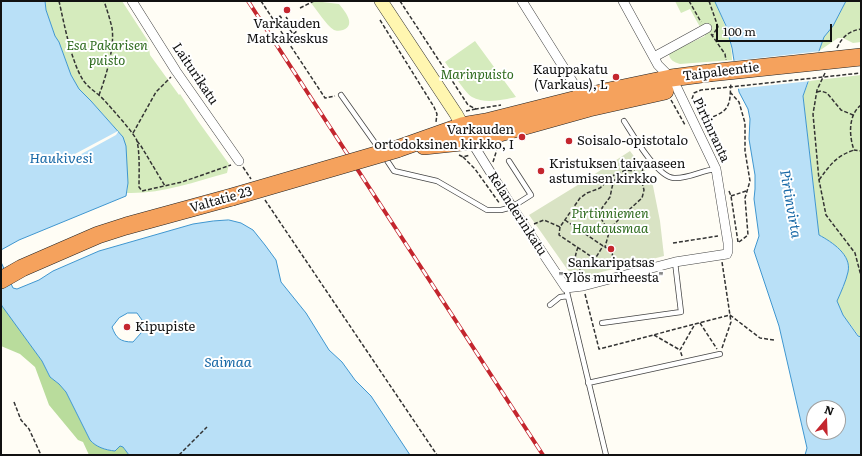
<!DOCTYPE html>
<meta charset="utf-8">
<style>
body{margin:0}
#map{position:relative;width:862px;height:456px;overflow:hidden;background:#fffdf5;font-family:Literata,serif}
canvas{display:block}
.frame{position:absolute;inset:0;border:2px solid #111;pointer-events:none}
.north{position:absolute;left:806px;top:400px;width:40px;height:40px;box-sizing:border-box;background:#fff;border:1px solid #a0a0a0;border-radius:50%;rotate:19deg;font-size:11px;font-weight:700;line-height:16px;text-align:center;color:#111}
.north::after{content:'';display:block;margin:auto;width:14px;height:18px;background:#c4262e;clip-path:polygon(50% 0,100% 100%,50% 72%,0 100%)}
.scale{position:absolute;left:716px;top:24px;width:116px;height:18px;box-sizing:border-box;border:2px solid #111;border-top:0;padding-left:5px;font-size:12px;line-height:14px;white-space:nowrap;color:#111;-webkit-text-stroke:3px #fff;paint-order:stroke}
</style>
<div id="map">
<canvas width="862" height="456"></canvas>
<div class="frame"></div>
<div class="north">N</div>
<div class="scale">100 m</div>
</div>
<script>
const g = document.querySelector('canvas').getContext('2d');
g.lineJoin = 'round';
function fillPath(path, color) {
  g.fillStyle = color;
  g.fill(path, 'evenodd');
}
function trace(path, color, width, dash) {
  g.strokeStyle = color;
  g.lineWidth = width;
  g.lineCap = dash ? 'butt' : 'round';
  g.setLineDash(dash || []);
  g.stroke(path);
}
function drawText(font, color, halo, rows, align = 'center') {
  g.font = font + ' Literata,serif';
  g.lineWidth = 4;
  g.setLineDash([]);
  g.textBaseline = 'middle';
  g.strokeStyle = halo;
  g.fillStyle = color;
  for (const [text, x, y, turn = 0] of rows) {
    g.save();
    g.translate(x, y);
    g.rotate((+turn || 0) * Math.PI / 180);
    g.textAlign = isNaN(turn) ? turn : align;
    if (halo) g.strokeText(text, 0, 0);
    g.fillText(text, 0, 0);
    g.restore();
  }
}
fillPath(new Path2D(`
 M45,1H122L148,41L150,55L179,95L180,94L198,121L229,164L227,173C194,182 161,194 127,193L128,183L123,137L91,101L79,89L71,75L59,42L55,36L46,10Z
 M314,1L339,4C344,10 357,25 343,30C340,31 336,31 334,30C326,25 317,10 311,3Z
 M675,1H715C723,20 732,39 732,60L680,64C674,62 669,60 669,53L705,36L690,9L681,13Z
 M846,1H861V42L853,43L843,38H838L819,51L824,37L833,26Z
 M475,41L516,97C504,100 484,104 472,97C465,93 451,70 445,62Z
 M861,75V337L859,336L843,315L837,301C841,292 846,281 848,272C852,255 832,242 819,235L803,96L809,81Z`), '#d5ebbd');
fillPath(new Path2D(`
 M1,304L42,361L50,377L59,384L66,392L90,440C96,447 105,450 115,451L120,446L123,447L129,455H89L83,442L78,440L49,405L35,367L20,354L1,346Z`), '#b9dc9c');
fillPath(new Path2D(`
 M630,151L648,175L653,186L660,221L664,256L590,275L574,276L567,269L529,215L581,183Z`), '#d9e3c4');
const water = new Path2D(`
 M1,1H45L46,10L55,36L59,42L71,75L79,89L91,101L123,137L126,146L128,183L126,196L19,240L1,250Z
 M715,1H846L833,26L824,37L803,96L819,235C832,242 852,255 848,272C846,281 841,292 837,301L843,315L858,336L861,337V455H805L807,448L779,326L754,251L759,236L754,199L755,189V175L749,139L750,119L748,109L739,92L732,48L726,26ZM814,408H838V432H814Z
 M229,220L241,223L253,230L265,245L276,260L281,282L306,313L329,350L342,362L355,380L371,396L410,455H129L123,447L120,446L115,451C105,450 96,447 90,440L66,392L59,384L50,377L42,361L2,306L1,304V262L13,288L17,289L39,280L53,271L99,251L193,224L213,221ZM128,313H137L142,320L141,333L133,342C120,342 116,338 112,327L119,318Z`);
fillPath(water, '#b9e0f7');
trace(water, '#3f96cf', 1);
fillPath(new Path2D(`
 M821,51L811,81L736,89L732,61Z
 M118,131V132L116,135L74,158L73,155Z`), '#fffdf5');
const lane = new Path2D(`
 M341,95L380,150
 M624,121C633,135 657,177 674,178C689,179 702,170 716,169
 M384,156L394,171L437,181L487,210H501L512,207L531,195L509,161
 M566,288L606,455
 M550,305L560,297L568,296
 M602,323L681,312L675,262
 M588,383L720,354`);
const street = new Path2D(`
 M132,1L176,71L239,161
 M522,1L584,100
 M654,57L707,28
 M471,141L512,207L566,288L583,286L675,262L727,254L728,251V243L716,169L677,88L671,78L658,65L623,1`);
const secondary = new Path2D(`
 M381,1L456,114L467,134`);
const highway = new Path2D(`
 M424,146L471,141L589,108L665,91
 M397,149L462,126L486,122L609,91L671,78L709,73
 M1,280L22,268L98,235L126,226L232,197`);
trace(lane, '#444', 6);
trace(street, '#444', 10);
trace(secondary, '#333', 14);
trace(highway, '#222', 18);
trace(new Path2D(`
 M59,1C64,23 71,61 83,80C89,89 98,93 105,101C111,108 135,134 137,141C140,154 139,173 139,187L142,191L182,182L231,165
 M261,1L325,98L335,96
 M400,1L468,105L476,109L501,105
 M689,1L701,22
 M709,1L718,27L712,36
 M250,2L252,1
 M300,8L314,1
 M274,20L280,16L293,34L296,32L286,17
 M380,20L434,107L437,114L436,122
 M711,34L725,54L726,60
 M837,48C842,37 849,31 861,29
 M825,73L817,90L813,114L819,180L826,215L855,253L861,276
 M581,82L586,81L593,82
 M730,92L739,102L745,123V151L750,181L745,198L748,235L739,242
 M817,92L821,91L827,93L841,110L853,115
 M99,95C106,77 115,46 112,28C110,19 107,10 104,1
 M692,99L694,93L701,90L711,89
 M671,100L685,125
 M861,105C848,115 849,136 854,150L861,151
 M466,111L476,109L477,110
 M702,121C709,118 725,114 728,105C731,99 730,90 731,83
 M133,133L156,92L171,77
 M137,141L141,146L165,186
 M459,155L463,157L470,155
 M463,157L475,169L500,204
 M493,162L498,146
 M243,167L251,179
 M819,180C830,165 836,156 854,150
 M729,191L731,196L738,242
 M731,196L746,191
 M265,200L437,455
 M565,220L603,246
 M534,224L544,220L560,227L580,198L587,193L600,188L614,175L626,170L634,171L641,179L644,161
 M560,227L559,235L595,259L603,246
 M609,232L602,220V208L610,197L613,183L619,173
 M673,243L718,236
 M578,247C575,256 573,262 580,269L579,279
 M614,269L612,251L605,247L610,229L620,218L642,198L644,190L641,179
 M585,294L599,349C643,338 686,326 730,315L760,338L774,340
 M700,323L717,349
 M654,335L680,350
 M722,348L731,322L722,262
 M682,356L680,350L695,324
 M14,402L21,420L29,429L41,455
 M47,455H49
 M179,455L207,427`), '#333', 1.5, [4, 2]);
trace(lane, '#fff', 4.5);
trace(street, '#fff', 9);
trace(secondary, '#fff6b0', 13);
trace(highway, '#f5a25d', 17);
const rail = new Path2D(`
 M248,1L543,455`);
trace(rail, '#c4262e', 4);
trace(rail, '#fff', 2.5, [8]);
const highwayBridge = new Path2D(`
 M709,73L861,57
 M232,197L397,149`);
trace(highwayBridge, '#222', 18, []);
trace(new Path2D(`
 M711,89L861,73`), '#333', 1.5, [4, 2]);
trace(highwayBridge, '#f5a25d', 17);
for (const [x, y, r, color] of [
 [287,10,4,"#c4262e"],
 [616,77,4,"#c4262e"],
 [522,137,4,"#c4262e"],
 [569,141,4,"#c4262e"],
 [541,171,4,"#c4262e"],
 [611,249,4,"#c4262e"],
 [127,327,4,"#c4262e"]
]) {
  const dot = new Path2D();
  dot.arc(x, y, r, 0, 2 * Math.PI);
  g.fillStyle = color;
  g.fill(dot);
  trace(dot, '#fff', 1.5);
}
drawText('13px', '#111', '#fff', [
 ["Varkauden",287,24,"center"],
 ["Matkakeskus",287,39,"center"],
 ["Kauppakatu",608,70,"right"],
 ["(Varkaus), L",608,85,"right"],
 ["Varkauden",514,130,"right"],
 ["ortodoksinen kirkko, I",514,145,"right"],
 ["Soisalo-opistotalo",577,141],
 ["Kristuksen taivaaseen",549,164],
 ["astumisen kirkko",549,179],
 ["Sankaripatsas",611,263,"center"],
 ["\"Ylös murheesta\"",611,278,"center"],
 ["Kipupiste",135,327]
], 'left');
drawText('italic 13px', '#2f6b1f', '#fff', [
 ["Esa Pakarisen",107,46],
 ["puisto",107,61],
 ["Marinpuisto",477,75],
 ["Pirtinniemen",610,214],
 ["Hautausmaa",610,229]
]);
drawText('13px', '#111', '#fff', [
 ["Taipaleentie",721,72,-7],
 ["Laiturikatu",195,74,56],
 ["Pirtinranta",711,130,65],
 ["Valtatie 23",221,200,-16],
 ["Relanderinkatu",517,214,57]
]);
drawText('italic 14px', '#1768a6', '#fff', [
 ["Haukivesi",61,159],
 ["Pirtinvirta",790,204,80],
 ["Saimaa",228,363]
]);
</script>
